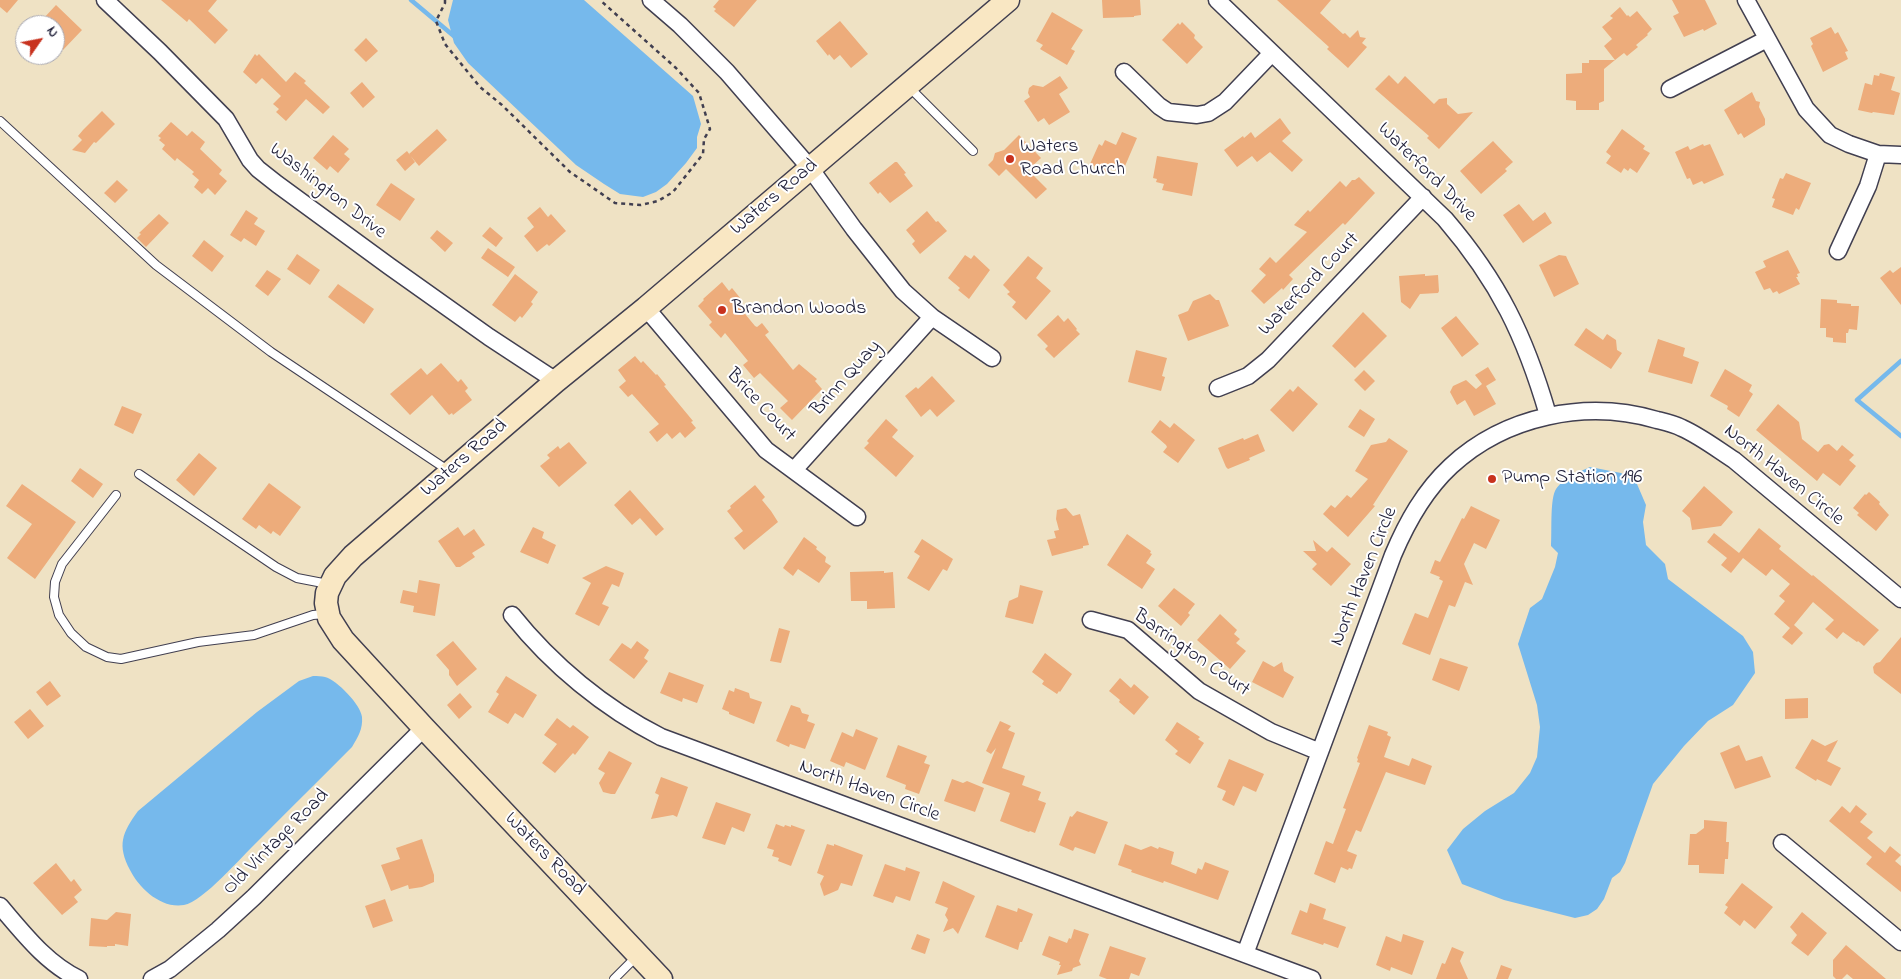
<!DOCTYPE html>
<style>
body{margin:0}
#map{position:relative;width:1901px;height:979px;overflow:hidden;background:#efe2c4;font-family:"Indie Flower",sans-serif}
canvas{display:block}
.north{position:absolute;left:15px;top:15px;width:50px;height:50px;box-sizing:border-box;background:#fff;border:1px solid #a7a7b1;border-radius:50%;rotate:57deg;font-size:14px;font-weight:700;line-height:20px;text-align:center;color:#22223b}
.north::after{content:'';display:block;margin:auto;width:18px;height:22px;background:#c8321e;clip-path:polygon(50% 0,100% 100%,50% 72%,0 100%)}
</style>
<div id="map">
<canvas width="1901" height="979"></canvas>
<div class="north">N</div>
</div>
<script>
const g = document.querySelector('canvas').getContext('2d');
g.lineJoin = 'round';
function fillPath(path, color) {
  g.fillStyle = color;
  g.fill(path, 'evenodd');
}
function trace(path, color, width, dash) {
  g.strokeStyle = color;
  g.lineWidth = width;
  g.lineCap = dash ? 'butt' : 'round';
  g.setLineDash(dash || []);
  g.stroke(path);
}
function drawText(font, color, halo, rows, align = 'center') {
  g.font = font + ' "Indie Flower",sans-serif';
  g.lineWidth = 4;
  g.setLineDash([]);
  g.textBaseline = 'middle';
  g.strokeStyle = halo;
  g.fillStyle = color;
  for (const [text, x, y, turn = 0] of rows) {
    g.save();
    g.translate(x, y);
    g.rotate((+turn || 0) * Math.PI / 180);
    g.textAlign = isNaN(turn) ? turn : align;
    if (halo) g.strokeText(text, 0, 0);
    g.fillText(text, 0, 0);
    g.restore();
  }
}
fillPath(new Path2D(`
 M453,0H584L693,96L701,124L697,137V148L686,163L667,184L656,192L643,197L620,194L604,184L576,165L468,63L454,43L448,20Z
 M1590,467L1621,473L1637,484L1646,505L1643,522L1646,545L1665,564L1668,579L1743,636L1753,652L1755,673L1733,705L1708,721L1684,746L1653,784L1625,863L1620,872L1612,878L1604,899L1597,909L1588,915L1575,918L1504,900L1462,884L1447,850L1463,829L1485,811L1514,793L1530,773L1537,757L1540,727L1537,705L1518,644L1530,608L1542,599L1555,567L1558,553L1551,546C1552,533 1550,502 1555,491C1561,479 1579,472 1590,467Z
 M313,676C317,676 322,676 325,677C337,680 361,705 362,717C363,729 358,737 352,747C321,778 289,810 258,841C242,856 203,902 184,905C161,909 139,888 130,870C117,845 122,833 138,811L257,712L299,681Z`), '#76b9ec');
trace(new Path2D(`
 M411,0L455,37
 M1901,361L1857,400L1901,436`), '#76b9ec', 4.5);
fillPath(new Path2D(`
 M0,0H18L7,13L0,7Z
 M161,0H217L208,11L228,30L215,44L189,19L187,22Z
 M719,0H757L734,27L714,11L716,9L713,7Z
 M1102,0H1140L1141,15L1134,16V17L1103,18Z
 M1277,0H1331L1320,13L1343,34L1345,33L1350,38L1358,30L1360,37L1366,38L1362,43L1367,47L1348,68L1327,49L1329,47Z
 M1672,0H1705L1717,24L1704,31L1703,29L1684,37L1673,16L1679,13Z
 M56,5L82,30L63,50L55,43V25H50L43,19Z
 M1620,7L1627,16L1628,15L1630,17L1637,11L1652,29L1647,34L1648,35L1636,45L1638,47L1627,56L1624,53L1615,60L1604,46L1612,39L1602,27L1613,18L1610,16Z
 M1052,12L1083,30L1071,49L1075,51L1067,65L1040,49L1043,45L1036,41Z
 M840,21L868,54L851,68L840,55L834,60L829,54L828,56L816,41Z
 M1182,22L1195,35L1194,38L1203,47L1187,64L1162,40L1178,23L1180,25Z
 M1831,27L1835,34L1838,32L1848,51L1845,52L1848,59L1823,72L1811,46L1813,44L1810,38Z
 M366,38L378,51L366,62L354,50Z
 M255,54L257,56L259,54L286,82L295,72L306,81L304,83L330,107L323,114L306,99L286,121L276,112L279,109L273,104L281,96L262,78L256,84L243,72Z
 M1589,60H1615L1604,69V101L1599,103V110H1576V101L1566,100V74L1582,73V63H1589Z
 M1880,73L1895,77L1891,90L1900,93L1894,115L1873,112L1872,113L1858,110L1865,83L1872,85L1874,75L1879,76Z
 M1389,75L1398,84L1405,76L1434,104L1439,99L1447,98V104L1458,114L1473,112L1439,149L1427,138L1429,136L1375,89Z
 M1060,76L1068,88L1059,94L1070,112L1049,125L1044,118L1038,122L1024,101L1030,97L1028,93L1029,88L1033,85L1043,87Z
 M362,82L375,97L363,108L350,93Z
 M1752,92L1756,101L1760,102L1759,107L1765,119V125L1744,138L1741,133L1738,135L1724,110Z
 M102,111L115,124L96,143L94,142L85,153L72,150L82,140L78,136L83,130Z
 M1280,118L1291,133L1282,141L1303,160L1292,172L1270,152L1257,162L1252,156L1237,167L1224,150L1243,136L1244,138L1251,132L1255,138Z
 M171,122L187,136L192,131L205,142L200,149L222,170L219,174L227,181L215,195L208,188L202,194L194,187L199,180L192,174L194,172L177,158L175,161L162,149L165,145L159,140L161,138L158,136Z
 M437,129L447,140L419,166L409,154Z
 M1622,129L1645,146L1643,149L1650,153L1637,173L1630,168L1628,171L1624,168L1621,173L1606,163L1611,156L1606,152Z
 M1122,132L1137,138L1122,173L1110,167L1108,173L1090,164L1099,144L1102,146L1105,140L1116,145Z
 M333,135L349,149L344,154L350,159L338,173L330,166L327,170L313,158Z
 M1019,135L1041,158L1028,170L1047,189L1036,199L1006,169L999,176L988,165L993,160L995,153L1004,150Z
 M1493,141L1513,162L1505,169L1507,171L1481,194L1460,171Z
 M1703,144L1704,146L1710,144L1724,175L1704,184L1702,181L1693,185L1690,178L1687,179L1675,152L1688,146L1690,150Z
 M407,151L415,162L405,171L396,160Z
 M1157,156L1198,163L1192,196L1162,190L1164,184L1156,182L1157,179L1153,178Z
 M895,162H897L906,173L904,174L913,186L890,203L880,192L878,194L869,183Z
 M1786,173L1811,183L1799,210L1796,208L1793,215L1772,207L1775,199L1772,198L1780,178L1783,179Z
 M1359,177L1375,193L1345,225L1343,223L1289,275L1293,279L1283,290L1282,288L1264,304L1251,291L1266,275L1259,269L1270,257L1276,263L1307,232L1294,225L1308,210L1310,212L1340,181L1346,187L1352,180H1355Z
 M117,180L128,190L115,203L104,193Z
 M391,183L415,199L400,221L376,205Z
 M1519,204L1533,221L1545,212L1552,223L1523,243L1503,215Z
 M540,207L548,217L551,214L566,231L549,246L547,244L537,252L524,236L534,227L527,218Z
 M246,210L258,218L254,224L265,231L256,246L244,238L241,242L230,235Z
 M927,211L936,222L938,221L947,231L920,254L912,244L915,241L906,230Z
 M159,214L169,223L146,247L137,238L141,234L139,233Z
 M490,227L503,238L496,247L482,236Z
 M437,230L453,243L445,252L430,238Z
 M204,240L224,256L212,272L192,256Z
 M488,248L515,267L508,277L481,258Z
 M1788,250L1800,273L1797,274L1798,277H1796L1800,284L1779,294L1777,291L1773,293L1770,288L1764,290L1755,272L1766,267L1763,261Z
 M297,254L320,270L310,285L287,269Z
 M965,255L971,259L974,255L990,270L969,299L958,290L960,288L948,278Z
 M1559,255L1566,256L1579,284L1554,297L1539,265Z
 M1028,256L1043,268L1036,278L1051,291L1026,320L1012,307L1016,302L1007,294L1010,292L1003,285Z
 M1901,267V305L1880,278L1890,270L1893,273Z
 M267,270L281,279L268,296L255,286Z
 M515,274L538,292L531,302L533,304L522,318L520,316L515,322L492,305Z
 M1425,274V276L1438,275L1439,291L1438,293L1420,294L1410,309L1401,302L1399,276Z
 M722,282L729,291L732,288L741,299L739,300L744,306L741,309L755,326L757,327L762,323L769,332L765,335L793,370L799,364L817,379L815,381L822,389L792,420L780,408L788,401L760,373L754,378L743,365L748,361L725,333L721,338L709,325L712,322L698,306L704,300L703,299Z
 M338,284L374,309L364,324L328,297Z
 M1210,294L1216,300H1219L1229,326L1188,341L1178,315L1188,311L1193,301Z
 M1821,299L1837,300V303L1851,304V306H1859L1857,330L1849,329L1848,333H1846V343L1833,342V338L1826,337V328H1820Z
 M1363,312L1387,336L1355,368L1332,346Z
 M1058,315L1064,322L1068,318L1077,329L1076,330L1080,334L1054,358L1045,349L1048,346L1037,335Z
 M1456,316L1479,344L1462,357L1441,328Z
 M1586,328L1603,340L1607,334L1616,340L1617,350L1622,353L1611,369L1574,345Z
 M1658,339L1685,348L1683,356L1699,362L1692,384L1648,372Z
 M1136,350L1167,358L1162,376L1165,377L1161,391L1128,382Z
 M635,356L641,363L643,361L656,375L657,374L666,385L664,386L693,421L691,422L696,428L685,438L680,432L672,439L667,433L657,442L649,432L659,424L632,394L628,397L619,387L626,381L618,370Z
 M441,363L458,382L461,379L468,388L465,391L472,400L453,415L452,413L449,415L432,395L410,415L390,394L421,368L427,375Z
 M1488,367L1496,380L1486,386L1496,404L1474,416L1465,400L1457,405L1450,392L1453,386L1466,380L1476,389L1482,384L1475,375Z
 M1725,369L1752,385L1749,391L1753,394L1739,417L1727,409L1728,406L1710,396Z
 M1364,370L1375,381L1365,391L1354,380Z
 M932,376L955,401L937,417L930,409L921,417L905,396L916,387L918,389Z
 M1298,386L1318,404L1293,432L1270,410L1290,389L1293,392Z
 M1778,404L1799,422L1802,439L1818,452L1824,445L1829,444L1837,451L1842,445L1854,455L1849,460L1856,466L1840,486L1823,473L1817,481L1756,430Z
 M122,406L142,414L133,434L114,425Z
 M1360,409L1375,419L1364,437L1348,427Z
 M886,419L898,430L892,437L914,456L896,477L864,448L869,443L867,441Z
 M1160,420L1170,428L1174,423L1195,440L1178,463L1163,452L1167,447L1166,445L1151,432Z
 M1258,434L1265,451L1249,458L1250,460L1228,469L1226,467L1218,448L1243,438L1244,440Z
 M1389,438L1408,451L1373,505L1375,506L1348,537L1323,514L1331,505L1335,508L1347,495L1351,498L1368,479L1355,471L1371,445L1386,442Z
 M569,442L587,463L559,487L540,466L550,458L547,455L558,446L560,449Z
 M199,453L217,468L194,496L176,480Z
 M80,468L103,484L93,498L71,481Z
 M269,483L301,507L280,536L273,531L271,534L259,525L256,529L242,519Z
 M22,484L76,522L35,579L7,558L32,524L6,506Z
 M755,485L765,497L762,500L771,511L778,522L744,550L734,538L743,531L727,511L731,508L730,506Z
 M1704,486L1733,512L1721,526L1692,530L1690,518L1682,511Z
 M630,490L664,529L656,536L640,518L632,525L614,505Z
 M1869,492L1880,502L1879,504L1889,515L1876,531L1857,515L1859,513L1853,508L1865,494L1866,495Z
 M1471,506L1500,520L1486,549L1474,543L1464,564L1473,585L1465,582L1455,607L1449,605L1430,655L1402,644L1415,613L1428,618L1443,581L1439,579L1440,577L1430,573L1435,560L1440,562L1462,518L1464,519Z
 M1066,508L1073,516L1080,514L1089,545L1083,546V548L1052,556L1047,540L1056,538L1054,531L1059,530L1056,519L1057,510Z
 M458,527L464,536L474,529L485,545L472,553L475,557L460,567H456L438,541Z
 M533,527L544,532L542,538L556,545L548,564L520,552Z
 M1759,528L1781,546L1779,549L1812,576L1813,575L1879,630L1864,646L1858,641L1857,642L1843,632L1837,639L1825,629L1834,620L1813,602L1794,625L1803,633L1792,645L1782,637L1790,628L1774,614L1785,601L1779,596L1790,584L1772,569L1766,576L1743,558L1731,573L1721,565L1727,558L1707,542L1714,533L1739,553Z
 M1127,534L1151,551L1150,553L1152,554L1146,563L1155,569L1142,589L1107,565Z
 M804,537L817,547L816,549L826,557L825,562L831,566L819,583L798,569L793,576L783,568Z
 M922,539L953,559L947,571L943,569L929,591L907,578L920,556L914,552Z
 M1313,540L1327,552L1332,547L1351,564L1331,586L1312,569L1317,564L1303,551H1316Z
 M606,566L624,573L619,587L612,584L602,604L609,607L599,626L575,614L591,583L582,578Z
 M884,571V573L893,572L895,608L867,609V601H851L850,572Z
 M419,580L440,584L435,616L413,612L414,606L400,603L403,590L417,593Z
 M1020,585L1043,591L1033,624L1005,617L1009,601L1018,597Z
 M1174,588L1195,604L1188,613L1190,615L1181,626L1158,606Z
 M1220,614L1237,630L1234,634L1240,639L1236,643L1246,651L1230,669L1197,640Z
 M779,628L790,631L781,663L770,661Z
 M1901,637V694L1874,673L1873,667L1876,663L1880,662Z
 M453,641L477,669L457,686L449,675V670L436,655Z
 M637,641L649,650L644,658L648,661L634,679L609,660L622,643L631,649Z
 M1045,653L1072,674L1060,692L1059,691L1057,694L1042,684L1044,681L1032,672Z
 M1440,658L1468,667L1459,691L1432,680Z
 M1263,661L1274,667L1282,662L1284,671L1294,677L1283,698L1252,682Z
 M669,672L704,685L697,703L683,698L682,702L660,693Z
 M506,676L537,695L523,718L515,713L508,724L488,712L499,694L496,692Z
 M1120,678L1131,688L1134,684L1149,697L1134,715L1119,702L1120,700L1109,691Z
 M50,681L61,696L47,706L36,692Z
 M735,688L749,693L750,698L762,702L754,724L729,714V712L722,709L729,690L734,692Z
 M460,693L472,707L459,719L447,705Z
 M1808,698V718L1785,719V699Z
 M791,705L800,708L802,713L809,715L807,721L815,724L805,749L790,744L789,747L776,741Z
 M30,709L44,726L28,739L14,722Z
 M557,718L570,728L573,725L589,737L575,755L573,753L555,773L542,763L557,744L544,735Z
 M1000,721L1011,726L1008,730L1015,733L1002,768L1025,776L1022,785L1041,792L1038,800L1046,803L1035,833L1030,831L1029,832L1000,821L1010,793L982,783L996,748L991,754L986,751Z
 M1177,722L1200,737L1198,739L1204,743L1190,764L1175,754L1178,751L1165,740Z
 M1369,725L1388,732L1387,735L1391,737L1384,757L1409,766L1412,758L1432,766L1425,785L1386,772L1361,832L1356,830L1347,851L1357,855L1352,869L1349,868L1348,870L1341,867L1335,883L1314,874L1326,841L1333,844L1346,809L1343,808L1360,763L1357,762L1358,759L1357,758Z
 M856,729L878,738L865,770L846,762L844,767L830,761L842,732L853,737Z
 M1812,739L1825,746L1838,740L1827,761L1841,768L1831,786L1817,779L1816,781L1795,768Z
 M898,745L927,756L924,763L930,765L919,794L905,789L906,785L886,777Z
 M1739,745L1746,761L1762,756L1771,777L1735,789L1720,753Z
 M609,751L632,763L615,794H611L603,792L599,783L605,773L598,769Z
 M1229,759L1264,774L1256,792L1243,786L1234,806L1222,800L1226,791L1217,787Z
 M661,777L688,787L677,817L673,815L651,819L659,795L655,793Z
 M952,779L963,783L967,781L984,788L975,812L944,801Z
 M716,802L751,814L744,832L732,827L725,845L702,838Z
 M1856,805L1867,814L1860,822L1873,832L1867,838L1885,853L1890,846L1901,855L1895,861L1901,866V892L1866,864L1872,857L1829,821L1842,806L1850,813Z
 M1077,811L1108,822L1095,854L1075,847L1073,851L1059,845L1070,816L1072,817Z
 M1704,820L1727,822L1726,842H1729L1728,859H1725L1724,874L1699,873V865H1688L1690,834H1696L1704,828Z
 M776,824L784,827L785,825L791,827V825L805,830L791,866L778,861L779,858L772,856L774,850L767,848Z
 M422,839L434,875V882L422,887L409,889L408,885L391,891L381,865L400,859L396,848Z
 M827,844L834,846V844L863,855L852,886L841,883L838,890L824,896L820,884L824,876L817,873Z
 M1125,844L1141,850L1151,846L1158,849L1159,847L1174,852L1171,864L1196,874L1198,868L1202,870L1205,862L1229,871L1218,900L1164,881L1163,883L1131,872L1132,870L1118,865Z
 M56,863L71,882L74,879L82,890L74,897L78,902L62,915L33,883Z
 M885,864L905,871L906,867L920,872L910,901L896,896L893,903L873,896Z
 M943,881L975,896L958,934L953,928L943,932L948,920L945,915L948,908L935,903Z
 M1742,883L1773,907L1755,929L1744,920L1740,926L1724,913L1728,907L1725,905Z
 M385,899L393,921L373,928L365,906Z
 M1310,903L1326,909L1323,919L1346,927L1338,948L1324,943L1323,945L1291,934L1300,910L1307,913Z
 M997,905L1017,912L1018,908L1033,914L1022,942H1020L1018,950L985,937Z
 M116,912L131,914L128,946L115,944V946H107V947L89,946L91,918L107,920Z
 M1802,912L1827,933L1808,956L1791,943L1797,935L1790,927Z
 M1074,929L1089,934L1079,961L1081,965L1073,968L1072,971L1057,975L1061,965H1059L1060,962L1042,955L1049,936L1067,943L1069,938L1071,939Z
 M917,934L930,939L925,954L911,949Z
 M1403,934L1424,941L1412,975L1391,967L1390,971L1376,965L1386,936L1401,942Z
 M1846,945L1886,979H1853L1847,974L1842,979H1836L1833,976V960Z
 M1110,946L1146,958L1139,976L1131,973L1129,979H1107L1099,976Z
 M1452,947L1464,952L1460,961L1468,979H1436L1442,963L1445,964Z
 M1501,965L1512,969L1508,979H1496Z`), '#edac7b');
const lane = new Path2D(`
 M909,87L973,151
 M0,121L156,265L271,352L449,471
 M139,474L276,567L297,578L328,584
 M116,495L62,564L55,582L54,597L59,615L71,633L86,647L107,657L121,659L198,642L254,635L313,615L325,614
 M614,979L637,956`);
const street = new Path2D(`
 M105,0L160,52L226,119L250,160L258,169L277,184L389,266L489,337L556,381
 M651,0L680,25L727,72L810,168L854,229L903,291L932,317L992,358
 M1217,0L1445,219C1499,282 1525,336 1548,415
 M1746,0L1806,109L1830,135L1849,144L1878,154L1901,155
 M1124,72L1159,106L1168,112L1197,115L1208,113L1225,102L1272,53
 M1670,89L1767,39
 M1838,251L1868,186L1878,154
 M646,308L766,450L857,517
 M1218,388L1248,376L1268,360L1423,197
 M794,470L932,317
 M512,615C552,665 604,708 661,737L1312,979
 M1091,620L1128,630L1199,691L1271,732L1320,752
 M1782,843L1901,942
 M0,906C24,934 46,963 79,979
 M1245,954L1393,555C1407,522 1424,491 1451,466C1505,416 1586,399 1657,420C1665,422 1674,424 1682,428C1700,436 1717,449 1734,460L1901,599
 M152,979L170,969L218,930L254,897L424,728`);
const secondary = new Path2D(`
 M661,979L424,728L343,640L329,618L326,603L327,593L335,576L353,556L556,381L646,308L1008,0`);
trace(lane, '#413f50', 10);
trace(street, '#413f50', 19);
trace(secondary, '#413f50', 25);
trace(new Path2D(`
 M445,0V3L436,21L445,44L480,87L502,105L570,172L615,203L641,205L658,201L673,192L703,154L704,139L710,129L699,93L676,68L600,0`), '#413f50', 2.5, [4, 4]);
trace(lane, '#fff', 8);
trace(street, '#fff', 16);
trace(secondary, '#f9e7c3', 22);
for (const [x, y, r, color] of [
 [1010,159,5,"#c8321e"],
 [722,310,5,"#c8321e"],
 [1492,479,5,"#c8321e"]
]) {
  const dot = new Path2D();
  dot.arc(x, y, r, 0, 2 * Math.PI);
  g.fillStyle = color;
  g.fill(dot);
  trace(dot, '#fff', 2);
}
drawText('20px', '#22223b', '#fff', [
 ["Waters",1020,148],
 ["Road Church",1020,171],
 ["Brandon Woods",732,310],
 ["Pump Station 196",1502,479]
], 'left');
drawText('20px', '#22223b', '#fff', [
 ["Waterford Drive",1426,173,45],
 ["Washington Drive",327,192,38],
 ["Waters Road",775,198,-40],
 ["Waterford Court",1310,285,-46],
 ["Brinn Quay",847,379,-48],
 ["Brice Court",760,406,47],
 ["Waters Road",465,459,-41],
 ["North Haven Circle",1783,476,39],
 ["North Haven Circle",1365,577,-68],
 ["Barrington Court",1191,654,35],
 ["North Haven Circle",869,792,20],
 ["Old Vintage Road",277,843,-45],
 ["Waters Road",544,855,46]
]);
</script>
